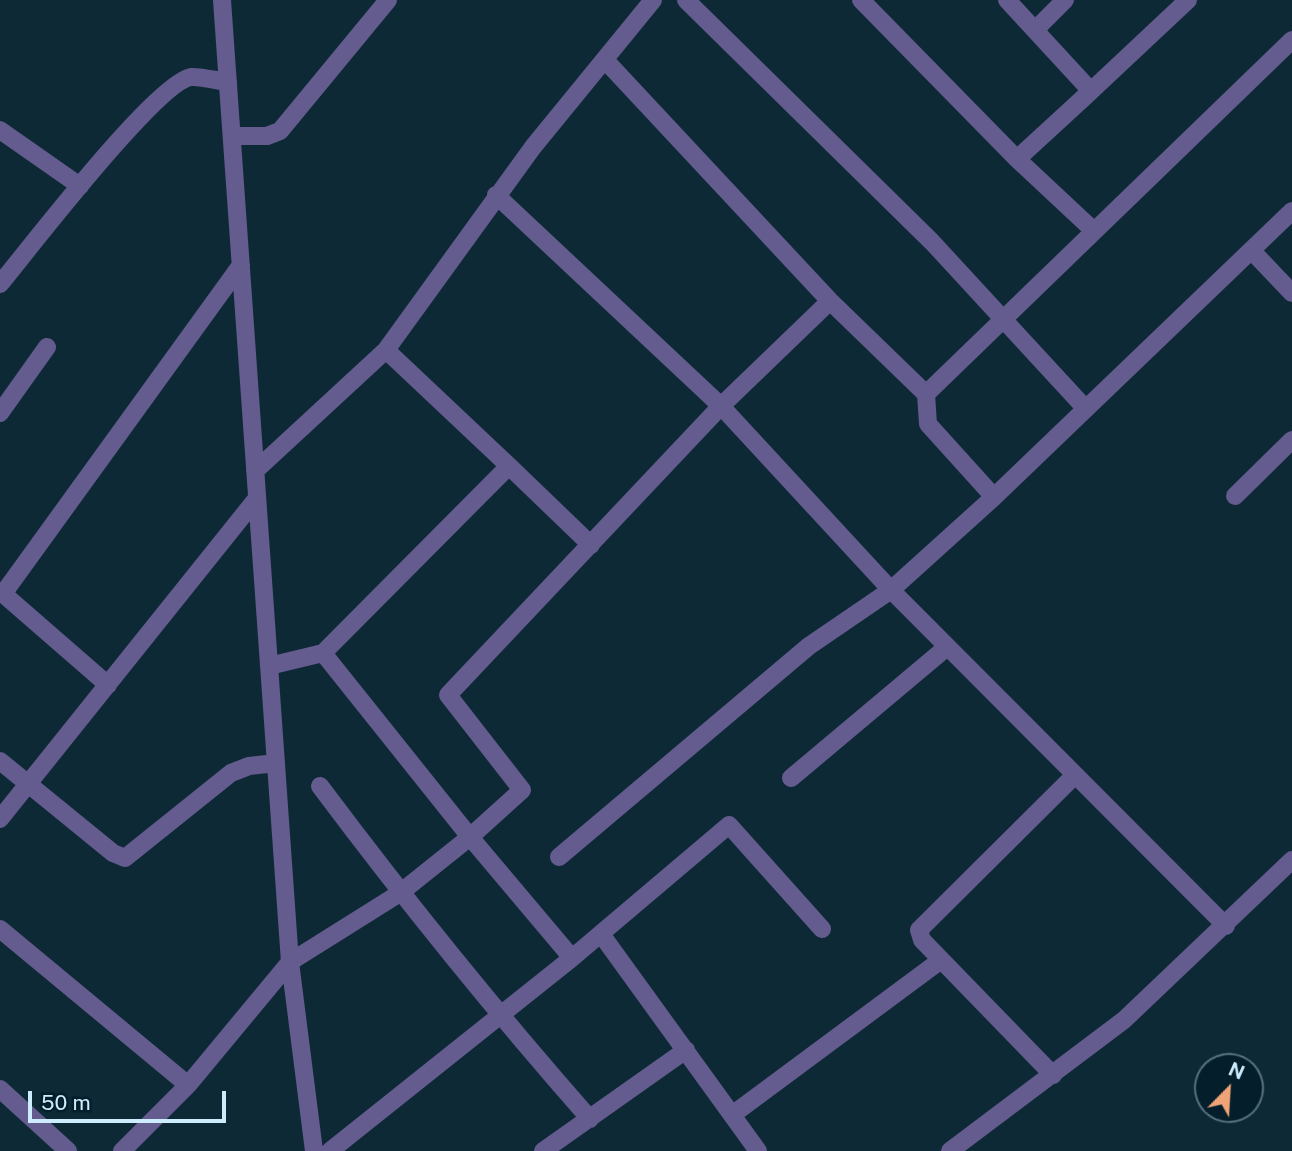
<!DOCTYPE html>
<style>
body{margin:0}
#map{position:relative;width:1292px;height:1151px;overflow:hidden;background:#0e2936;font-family:"Public Sans",sans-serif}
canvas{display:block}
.north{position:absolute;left:1194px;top:1053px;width:70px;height:70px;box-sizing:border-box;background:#041f2b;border:2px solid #54717f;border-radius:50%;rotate:24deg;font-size:19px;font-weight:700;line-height:28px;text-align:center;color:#cdedfe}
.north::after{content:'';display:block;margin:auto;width:24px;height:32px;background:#efa376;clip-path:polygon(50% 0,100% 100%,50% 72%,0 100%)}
.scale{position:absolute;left:28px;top:1091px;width:198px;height:32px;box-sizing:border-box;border:4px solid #cdedfe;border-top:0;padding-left:9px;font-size:21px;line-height:24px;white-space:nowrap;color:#cdedfe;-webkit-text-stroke:5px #041f2b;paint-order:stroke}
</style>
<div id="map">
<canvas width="1292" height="1151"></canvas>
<div class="north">N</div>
<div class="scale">50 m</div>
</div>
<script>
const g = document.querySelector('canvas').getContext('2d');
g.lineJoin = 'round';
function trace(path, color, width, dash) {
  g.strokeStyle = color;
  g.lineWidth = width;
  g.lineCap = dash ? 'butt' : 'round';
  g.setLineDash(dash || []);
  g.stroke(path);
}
trace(new Path2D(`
 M222,0L290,962L314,1151
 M686,0L932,242L1086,409
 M861,0L1017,159L1093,230
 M1007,0L1091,91L1017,159
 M1036,29L1065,0
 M605,60L830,301L926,394
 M1091,91L1188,0
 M0,130L80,186
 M232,136H267L280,131L388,0
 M496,195L721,406L891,590L1226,926
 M1252,251L1292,293
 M0,284C29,249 156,83 191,77C201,76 217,81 228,82
 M0,413L47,347
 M509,466L591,545
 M255,471L386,350L533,147L653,0
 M1235,496L1292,440
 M994,497L1292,211
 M0,591L108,685
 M3,594L241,265
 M323,653L509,466L386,350
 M269,666L323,653L470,837L522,790L448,695L721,406L830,301
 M0,761L113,853L125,858L231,773L249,766L276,763
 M791,778L947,647
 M320,786C406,901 495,1011 590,1119
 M0,819L257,498
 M559,857L809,646L891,590L994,497L928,424L926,394L1292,40
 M0,929L188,1085
 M601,934L758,1151
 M1053,1075L922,940L919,930L1075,775
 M0,1089L68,1151
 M732,1115L941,960
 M122,1151L188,1085L290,962L400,893L470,837L572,958L729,825L822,929
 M330,1151L572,958
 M543,1151L686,1050
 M950,1151L1124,1020L1292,860`), '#645b8e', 18);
</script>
